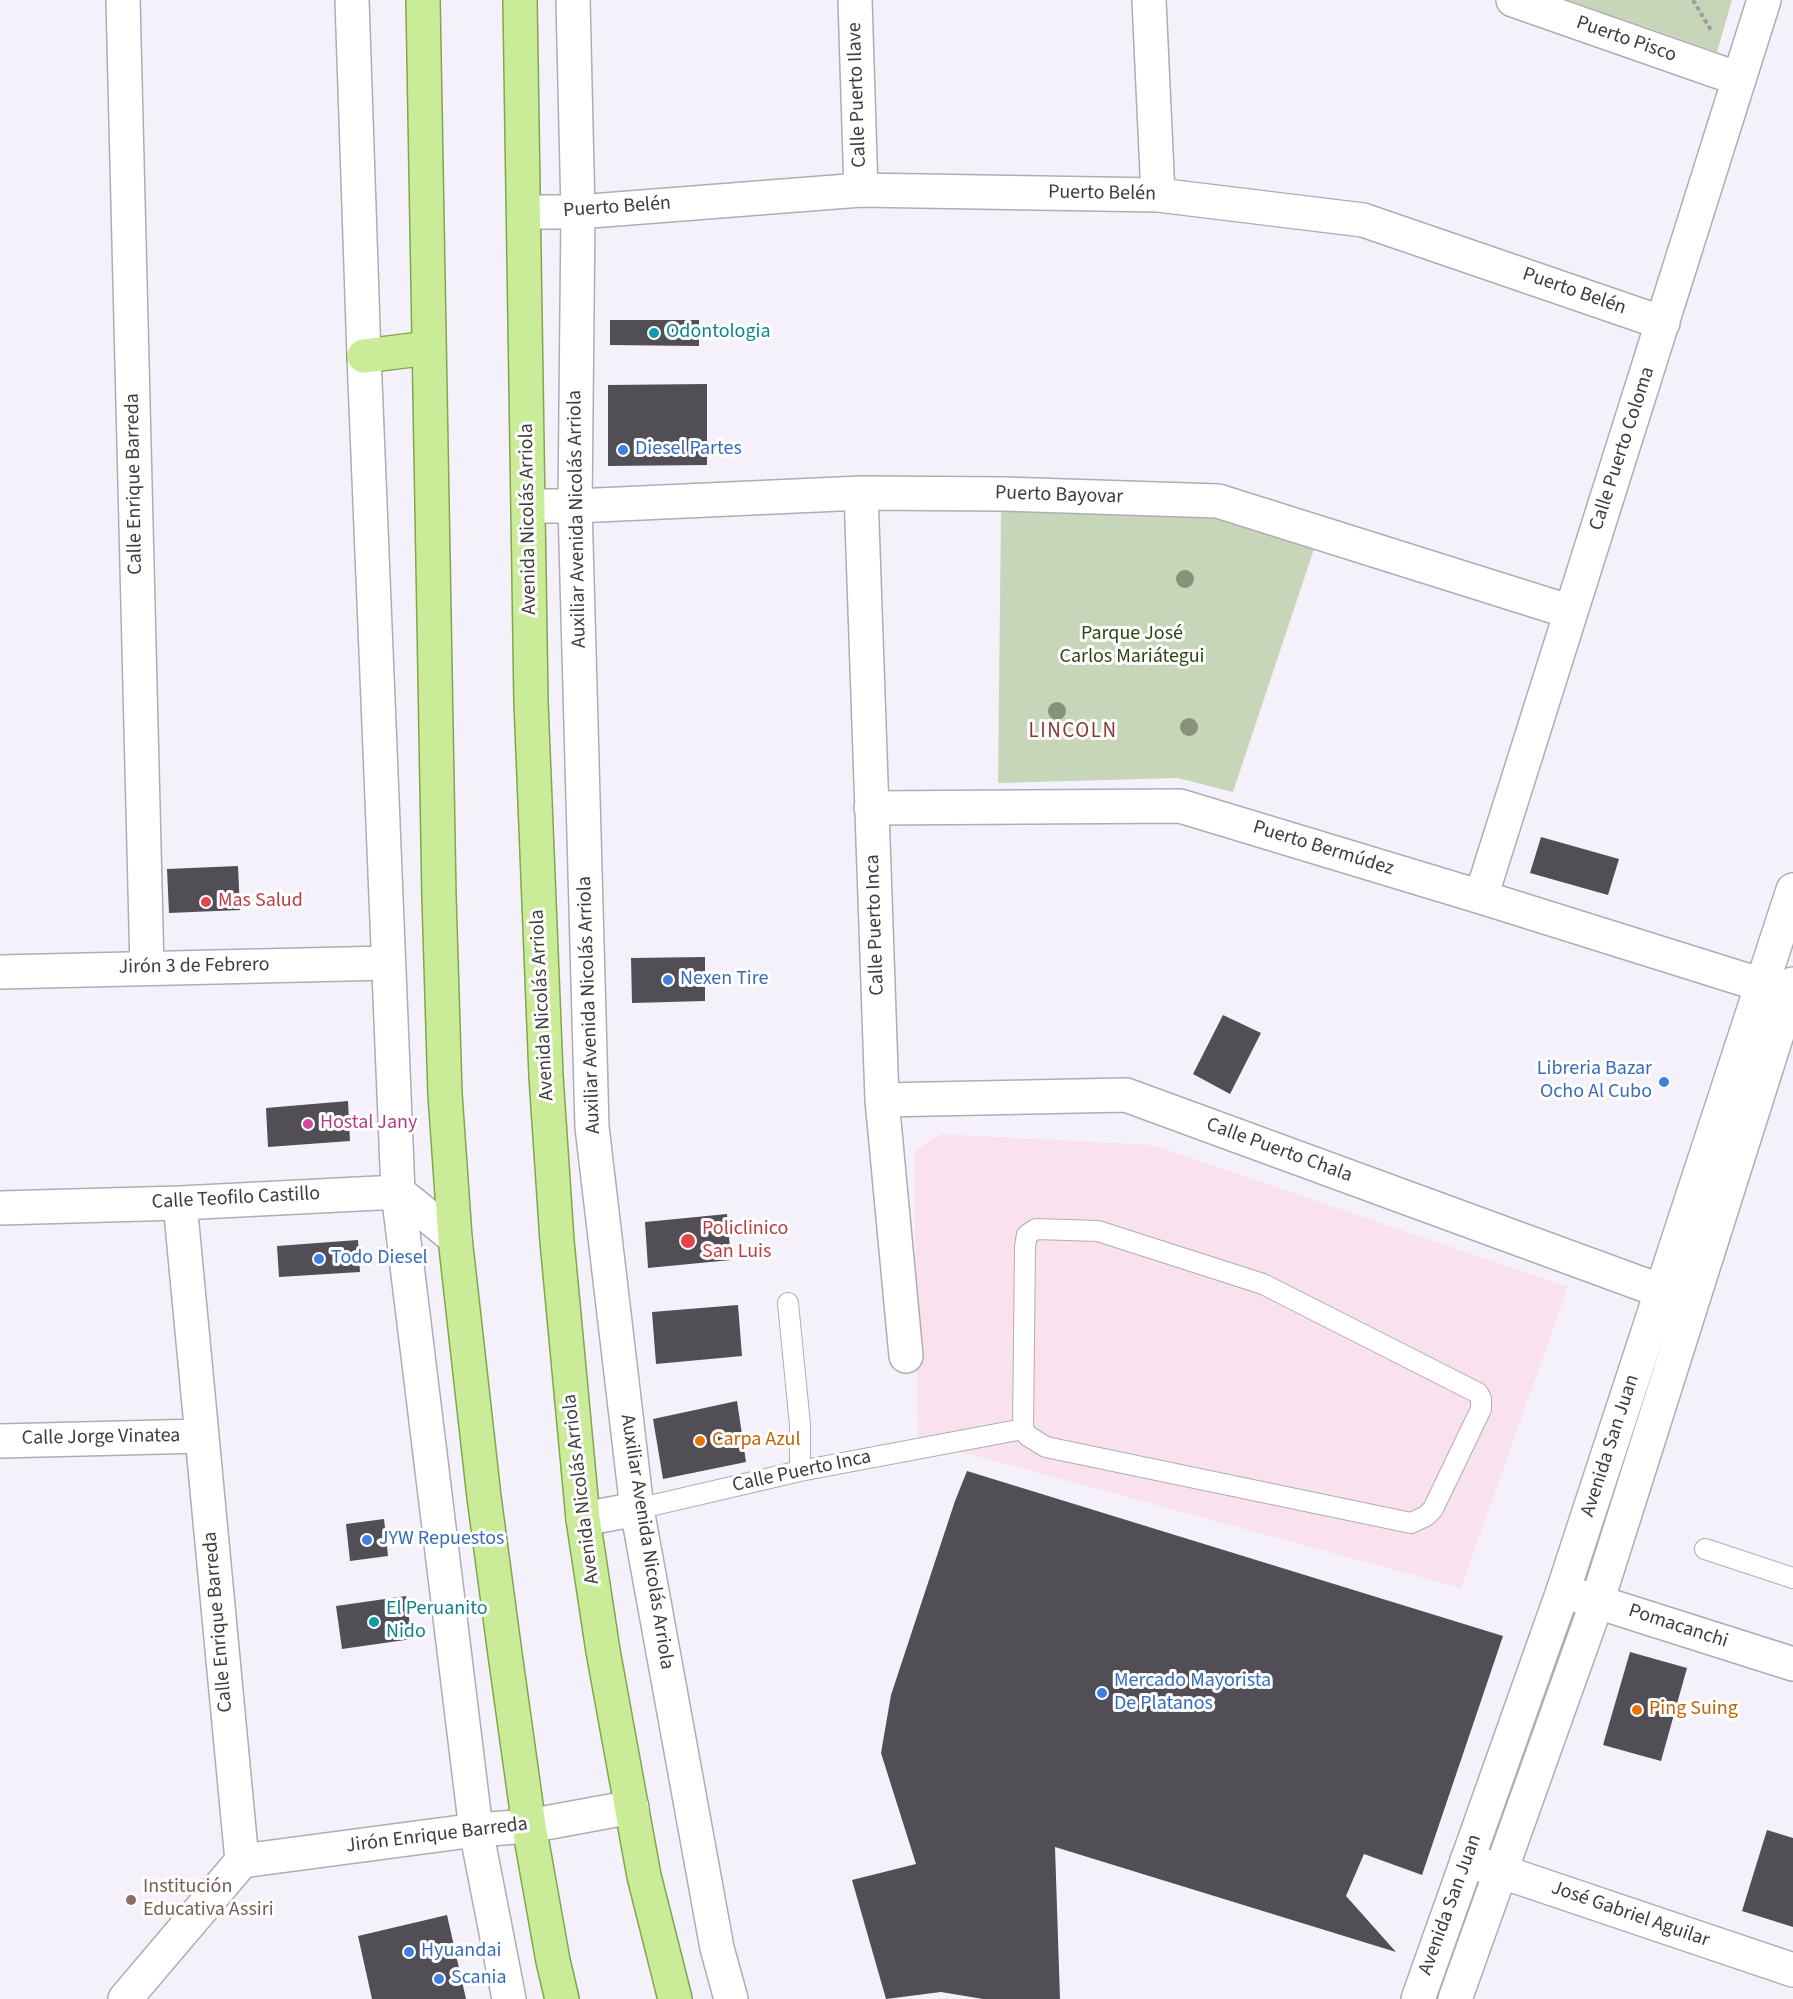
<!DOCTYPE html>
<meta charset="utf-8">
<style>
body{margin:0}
canvas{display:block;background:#f5f1fa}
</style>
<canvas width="1793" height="1999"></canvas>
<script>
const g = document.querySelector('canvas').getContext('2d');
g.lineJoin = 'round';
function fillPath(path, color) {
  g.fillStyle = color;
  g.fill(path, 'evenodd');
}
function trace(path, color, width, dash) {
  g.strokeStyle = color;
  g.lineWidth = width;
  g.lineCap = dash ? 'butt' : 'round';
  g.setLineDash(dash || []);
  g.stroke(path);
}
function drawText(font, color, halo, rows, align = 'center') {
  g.font = font + ' "Source Sans 3",sans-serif';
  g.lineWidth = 6;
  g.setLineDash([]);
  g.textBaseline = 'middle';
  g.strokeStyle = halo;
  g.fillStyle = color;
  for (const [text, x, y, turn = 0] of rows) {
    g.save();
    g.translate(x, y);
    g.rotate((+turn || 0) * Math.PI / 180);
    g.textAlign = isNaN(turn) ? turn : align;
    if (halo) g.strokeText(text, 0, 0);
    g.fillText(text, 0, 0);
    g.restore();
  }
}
fillPath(new Path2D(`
 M941,1134L1153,1145L1568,1287L1461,1588L918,1440L914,1151Z`), '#f9e2ed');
fillPath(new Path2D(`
 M1567,0H1732L1717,52Z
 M1001,511L1216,515L1315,546L1233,792L1178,778L998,783Z`), '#c7d6b9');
fillPath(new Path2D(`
 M610,320H699V346L610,345Z
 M707,384V465L608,466V385Z
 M1541,837L1619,859L1608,895L1530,873Z
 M238,866L240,910L169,913L167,869Z
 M705,957V1001L632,1003L631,958Z
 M1223,1015L1261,1033L1230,1094L1193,1074Z
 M348,1101L350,1141L268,1147L266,1108Z
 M727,1214L731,1260L648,1268L645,1222Z
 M358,1240L360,1272L279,1277L277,1246Z
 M738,1305L742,1356L656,1364L652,1312Z
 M737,1401L746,1462L663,1479L653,1419Z
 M967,1471L1503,1636L1422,1875L1364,1854L1346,1896L1396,1952L1055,1847L1060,1999H983L941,1992L886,1999L852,1880L916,1864L881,1753L891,1695L955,1501Z
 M384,1519L388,1556L350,1561L346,1524Z
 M406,1596L412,1639L342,1649L336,1606Z
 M1630,1652L1687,1668L1661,1761L1603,1745Z
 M1767,1830L1793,1838V1927L1742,1911Z
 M447,1915L466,1999H372L358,1936Z`), '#514e55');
const service = new Path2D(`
 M1036,1229L1098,1231L1263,1284L1478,1393L1481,1399V1409L1433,1509L1426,1516L1411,1523L1046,1447L1028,1436L1023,1429L1025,1246L1027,1235Z
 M788,1303L800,1425V1471
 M637,1509L800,1471L1023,1429
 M1705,1549L1793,1578`);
const minor = new Path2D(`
 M123,0L147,968
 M352,0L364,356L398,1192L476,1830L509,1999
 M573,0L578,212L575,506L592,1127L637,1509L717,1948L731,1999
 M855,0L861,190
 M1149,0L1158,195
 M1513,0L1739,79
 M524,212H578L861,190L1158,195L1363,220L1663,323
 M861,493L882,1100L906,1356
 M529,506H575L861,493L1004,494L1218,501L1571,612
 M871,808L1180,806L1481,897L1762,985
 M1481,897L1764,0
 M882,1100L1126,1095L1661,1291
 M0,1208L180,1203L398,1192L455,1238
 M0,1441L202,1436
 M583,1519L637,1509
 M1563,1591L1793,1664
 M1467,1860L1793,1970
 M242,1861L476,1830L529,1826L632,1807
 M125,1999L242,1861L180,1203`);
const tertiary = new Path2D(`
 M0,972L388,963
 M1418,1999L1563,1591L1793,890
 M1455,1999L1597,1602L1793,984`);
const primary = new Path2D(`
 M423,0L439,896L445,1094L455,1238L484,1497L505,1654L529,1826L553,1961L562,1999
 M520,0L531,702L546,1076L557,1241L583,1519L603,1651L644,1876L675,1999
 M364,356L429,348`);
trace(service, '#b0acb4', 22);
trace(minor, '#b0acb4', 36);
trace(tertiary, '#b0acb4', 36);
trace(primary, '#82a64d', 36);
trace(new Path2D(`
 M1693,0L1712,32`), '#9f9ca3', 4, [4.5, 3]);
trace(service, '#fff', 20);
trace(minor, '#fff', 33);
trace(tertiary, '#fff', 33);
trace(primary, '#caec99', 33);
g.fillStyle = '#889279';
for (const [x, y] of [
 [1185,579],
 [1057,711],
 [1189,727]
]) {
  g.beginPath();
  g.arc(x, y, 9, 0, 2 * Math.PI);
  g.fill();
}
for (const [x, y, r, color] of [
 [654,333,6,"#0f9aa8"],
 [623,450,6,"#3f7fe0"],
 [206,902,6,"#e0444e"],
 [668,980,6,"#3f7fe0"],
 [1664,1082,6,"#3f7fe0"],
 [308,1124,6,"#d1479c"],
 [688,1241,8,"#e0444e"],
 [319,1259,6,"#3f7fe0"],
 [700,1441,6,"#e8710a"],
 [367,1540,6,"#3f7fe0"],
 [374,1622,6,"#0f9aa8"],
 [1102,1693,6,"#3f7fe0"],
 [1637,1710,6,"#e8710a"],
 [131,1900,6,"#8d6e63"],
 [409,1952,6,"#3f7fe0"],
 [439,1979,6,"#3f7fe0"]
]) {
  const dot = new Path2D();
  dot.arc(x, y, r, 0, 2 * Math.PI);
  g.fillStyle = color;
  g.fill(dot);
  trace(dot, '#fff', 2);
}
drawText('20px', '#3d3c3f', '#fff', [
 ["Puerto Pisco",1626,40,19],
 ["Calle Puerto Ilave",858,95,-92],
 ["Puerto Belén",1102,194,1],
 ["Puerto Belén",617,208,-4],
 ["Puerto Belén",1574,292,19],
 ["Calle Puerto Coloma",1623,449,-72],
 ["Calle Enrique Barreda",135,484,-91],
 ["Puerto Bayovar",1059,496,2],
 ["Avenida Nicolás Arriola",529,519,-91],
 ["Auxiliar Avenida Nicolás Arriola",578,519,-91],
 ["Puerto Bermúdez",1323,849,17],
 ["Calle Puerto Inca",876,925,-92],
 ["Jirón 3 de Febrero",194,967,-1],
 ["Avenida Nicolás Arriola",543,1005,-93],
 ["Auxiliar Avenida Nicolás Arriola",590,1005,-92],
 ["Calle Puerto Chala",1279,1151,20],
 ["Calle Teofilo Castillo",236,1199,-3],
 ["Calle Jorge Vinatea",101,1438,-1],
 ["Avenida San Juan",1611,1446,-72],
 ["Calle Puerto Inca",802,1472,-12],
 ["Avenida Nicolás Arriola",582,1489,-97],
 ["Auxiliar Avenida Nicolás Arriola",646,1542,81],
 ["Calle Enrique Barreda",219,1622,-95],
 ["Pomacanchi",1678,1627,18],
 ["Jirón Enrique Barreda",437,1836,-7],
 ["Avenida San Juan",1451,1905,-70],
 ["José Gabriel Aguilar",1630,1915,19]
]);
drawText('20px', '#0d838f', '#fff', [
 ["Odontologia",666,333],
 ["El Peruanito",386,1610],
 ["Nido",386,1633]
], 'left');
drawText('20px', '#366cbe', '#fff', [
 ["Diesel Partes",635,450],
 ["Nexen Tire",680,980],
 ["Libreria Bazar",1652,1070,"right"],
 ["Ocho Al Cubo",1652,1093,"right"],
 ["Todo Diesel",331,1259],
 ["JYW Repuestos",379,1540],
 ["Mercado Mayorista",1114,1682],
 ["De Platanos",1114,1705],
 ["Hyuandai",421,1952],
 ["Scania",451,1979]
], 'left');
drawText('20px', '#2e440f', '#fff', [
 ["Parque José",1132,635],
 ["Carlos Mariátegui",1132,658]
]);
drawText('20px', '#be3a42', '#fff', [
 ["Mas Salud",218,902],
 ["Policlinico",702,1230],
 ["San Luis",702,1253]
], 'left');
drawText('20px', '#b23c85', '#fff', [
 ["Hostal Jany",320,1124]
], 'left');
drawText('20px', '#c56008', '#fff', [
 ["Carpa Azul",712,1441],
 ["Ping Suing",1649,1710]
], 'left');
drawText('20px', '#785e54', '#fff', [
 ["Institución",143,1888],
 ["Educativa Assiri",143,1911]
], 'left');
g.letterSpacing = '1.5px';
drawText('21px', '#843d35', '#fff', [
 ["LINCOLN",1073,732]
]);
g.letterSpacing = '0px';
</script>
